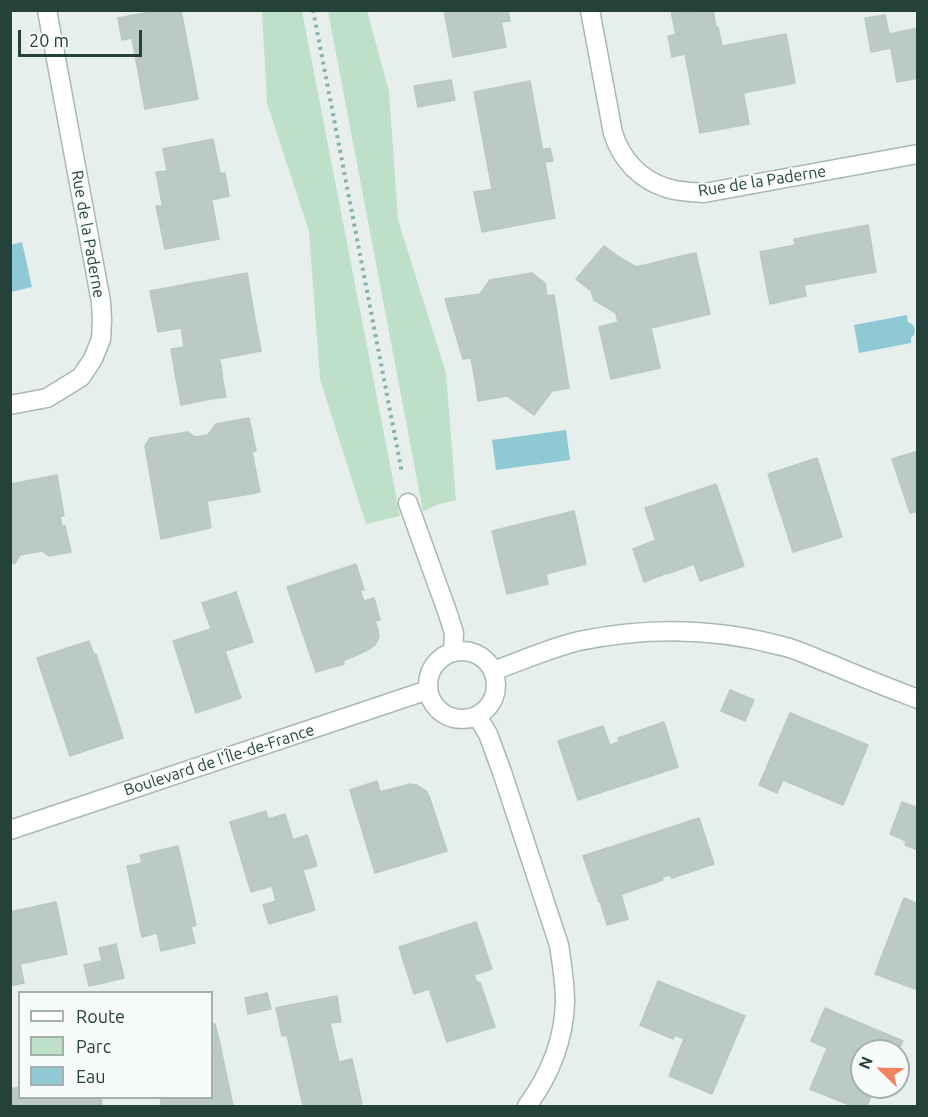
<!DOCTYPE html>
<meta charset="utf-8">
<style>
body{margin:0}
#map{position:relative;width:928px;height:1117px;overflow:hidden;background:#e6efeb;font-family:Ubuntu,sans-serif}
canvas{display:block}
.frame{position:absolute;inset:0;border:12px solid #24423a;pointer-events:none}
.legend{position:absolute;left:18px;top:991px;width:195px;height:108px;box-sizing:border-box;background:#f7fbf9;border:2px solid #a3b1ad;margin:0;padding:8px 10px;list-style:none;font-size:18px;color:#24423a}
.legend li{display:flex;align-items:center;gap:12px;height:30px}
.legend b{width:30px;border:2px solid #a3b1ad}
.north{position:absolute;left:850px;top:1039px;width:60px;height:60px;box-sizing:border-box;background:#f7fbf9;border:2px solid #a3b1ad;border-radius:50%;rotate:293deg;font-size:16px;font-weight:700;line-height:24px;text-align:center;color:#24423a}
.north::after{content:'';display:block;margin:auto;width:21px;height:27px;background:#f4845f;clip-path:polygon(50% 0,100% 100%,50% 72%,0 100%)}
.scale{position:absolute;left:18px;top:30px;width:124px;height:27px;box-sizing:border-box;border:3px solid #24423a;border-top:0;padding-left:8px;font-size:18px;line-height:21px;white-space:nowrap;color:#24423a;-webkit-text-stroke:4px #f7fbf9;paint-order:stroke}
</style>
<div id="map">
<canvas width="928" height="1117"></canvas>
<div class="frame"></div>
<ul class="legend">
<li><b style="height:8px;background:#fff"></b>Route</li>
<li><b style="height:16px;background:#bfe0c8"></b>Parc</li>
<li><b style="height:16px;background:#8ec9d4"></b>Eau</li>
</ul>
<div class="north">N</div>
<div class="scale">20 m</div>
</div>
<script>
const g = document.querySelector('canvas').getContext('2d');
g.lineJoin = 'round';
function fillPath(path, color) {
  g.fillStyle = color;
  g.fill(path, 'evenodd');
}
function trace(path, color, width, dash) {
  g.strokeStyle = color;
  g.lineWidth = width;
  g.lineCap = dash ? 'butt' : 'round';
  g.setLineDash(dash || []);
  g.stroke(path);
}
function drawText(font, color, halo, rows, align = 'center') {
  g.font = font + ' Ubuntu,sans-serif';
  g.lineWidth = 4.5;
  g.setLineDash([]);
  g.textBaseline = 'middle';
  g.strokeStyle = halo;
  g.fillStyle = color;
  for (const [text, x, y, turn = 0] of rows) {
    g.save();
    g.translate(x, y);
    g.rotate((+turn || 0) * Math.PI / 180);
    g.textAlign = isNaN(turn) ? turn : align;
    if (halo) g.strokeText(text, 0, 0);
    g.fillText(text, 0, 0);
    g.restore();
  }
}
fillPath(new Path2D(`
 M262,11H302L400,516L366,524L320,379L309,231L267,103Z
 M328,11H367L389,91L398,220L446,373L456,500L436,505L423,511Z`), '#bfe0c8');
fillPath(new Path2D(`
 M22,242L32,287L11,292V245Z
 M907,315L908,322L912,324C916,328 916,334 911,338V343L859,353L854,325Z
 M566,430L570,460L496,470L492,440Z`), '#8ec9d4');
const building = new Path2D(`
 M160,10H181L198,99L145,109L132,38L122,40L118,18Z
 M444,10H499L506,47L453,57Z
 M499,10H508L510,21L501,22Z
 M671,10H702L672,16Z
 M702,10H713L716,27L676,35L672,16Z
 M885,15L889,34L918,28V78L897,82L891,48L871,52L865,18Z
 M718,27L722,46L786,34L793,71L741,80L749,124L700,133L685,54L672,57L668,36Z
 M793,71L795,83L743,93L741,80Z
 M451,80L455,100L418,107L414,86Z
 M530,81L555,218L503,228L495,189H492L474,92Z
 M213,139L220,173L207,176L219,239L165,249L160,225L166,224L156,172L167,171L163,149Z
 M550,148L553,161L545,162L542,150Z
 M225,173L229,196L211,200L207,176Z
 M495,189L503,228L482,232L474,192Z
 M156,206H162L166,224L160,225Z
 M868,225L876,272L804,285L806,296L770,304L760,252L795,245L794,239Z
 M604,246L619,257L591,291L576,279Z
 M696,253L700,271L682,276L677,257Z
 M619,257L636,267L638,276L646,274L653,263L677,257L682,276L700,271L706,297L681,303L685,320L651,328L660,368L611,379L599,327L618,322L616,313L594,300L591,291Z
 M653,263L646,274L638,276L636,267Z
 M247,273L256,325L238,329L234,304L241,303L236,275Z
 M532,273L545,283L547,296L554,295L562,345L553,358L555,372L549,380L552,391L534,415L507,396L504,382L476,386L471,358L463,359L445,299L480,294L490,280Z
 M236,275L241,303L234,304L238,329L256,325L261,351L219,359L221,365L175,373L171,349L184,347L181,328L158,332L150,291Z
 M706,297L710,314L685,320L681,303Z
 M562,345L569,388L552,391L549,380L555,372L553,358Z
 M221,365L223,382L208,385L211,399L181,405L175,373Z
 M223,382L226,397L211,399L208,385Z
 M504,382L507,396L478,401L476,386Z
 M249,418L256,451L238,455L245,495L207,501L211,527L210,528L161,539L145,446L150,438L188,432L195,437L208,435L216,424Z
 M918,451V511L910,513L892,459Z
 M252,452L260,492L245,495L238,455Z
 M817,458L842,537L793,552L768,474Z
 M57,475L64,516H60L62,526H65L71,552L49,556L42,551L20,555L10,549V482L11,484Z
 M716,484L744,566L700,581L694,564L667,574L645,508Z
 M574,511L586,564L546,574L548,584L507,594L492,531Z
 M656,540L667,573L644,582L633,549Z
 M10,549L20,555L15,563L10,564Z
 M356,564L364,590H360L364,601L374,598L380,620L375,621L378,629L379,637L375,645L368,650L343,661L344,664L316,672L287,587Z
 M236,592L253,642L225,651L241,698L196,713L173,641L211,629L202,603Z
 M89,641L94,655L96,654L119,724L103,730L108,743L70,756L37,658Z
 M730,690L754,700L745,721L721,711Z
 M790,713L868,745L843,805L783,780L777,793L759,785Z
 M664,722L678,767L578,800L558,741L603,726L610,745L619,742L618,738Z
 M119,724L123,738L108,743L103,730Z
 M377,781L380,792L410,784L417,785L426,791L429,796L447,851L375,873L350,790Z
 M902,802L918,808V850L905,845L906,841L890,834Z
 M266,811L268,819L285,814L293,840L307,835L317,866L303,870L315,910L269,924L263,905L276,901L272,886L251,892L230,822Z
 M699,818L714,864L672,878L670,875L662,877L663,880L599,902L583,856Z
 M178,846L196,925L191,927L195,943L161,951L157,933L142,937L127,866L142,863L140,855Z
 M621,894L628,919L607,925L600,901Z
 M904,898L918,904V990L875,974Z
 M56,902L67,954L20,964L24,983L10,986V912Z
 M476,922L492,969L474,975L477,983L480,982L495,1027L447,1042L429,989L414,994L399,947Z
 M116,944L124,978L107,982L99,948Z
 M101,961L107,982L89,986L84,965Z
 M658,981L745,1016L712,1094L669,1076L684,1039L675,1035L673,1039L640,1025Z
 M267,993L271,1009L248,1014L245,998Z
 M337,996L341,1022L330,1023L339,1062L352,1059L362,1104L352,1106H303L287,1035L296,1033L290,1005Z
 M290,1005L296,1033L282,1036L276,1008Z
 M825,1008L841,1015L827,1048L811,1041Z
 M841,1015L903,1041L898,1052L862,1051V1087H884L882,1090L875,1087L867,1106H852L810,1089Z
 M212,1024H215L219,1040L212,1041Z
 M219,1040L233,1106H225L212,1044V1041Z
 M212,1044L225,1106H162L160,1098H212Z
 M20,1087V1098H101L102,1106H10V1089Z`);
fillPath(building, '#bbcac4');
trace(building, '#b8c9c2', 1.5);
const minor = new Path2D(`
 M590,10L613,133C621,159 640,180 667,188C679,192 692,192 704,193L918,154
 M10,405L47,398L81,377L93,359L101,339L102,320L101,302L47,10
 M408,503L448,614L454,633L453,652
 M428 685a34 34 0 1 1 68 0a34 34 0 1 1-68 0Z
 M493,671C521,661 550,648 579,641C646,627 716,628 782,646C800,650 816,659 833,665C861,677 889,688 918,699
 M477,716L488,734L502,772L559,945C562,964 565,983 565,1002C564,1040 549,1076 527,1106
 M10,830L428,690`);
trace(minor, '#a8b8b2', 21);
trace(new Path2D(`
 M313,10L402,473`), '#86b3a5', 4, [3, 4.5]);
trace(minor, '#fff', 18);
drawText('16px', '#24423a', '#f7fbf9', [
 ["Rue de la Paderne",762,181,-9],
 ["Rue de la Paderne",88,234,80],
 ["Boulevard de l'Île-de-France",219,760,-18]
]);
</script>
